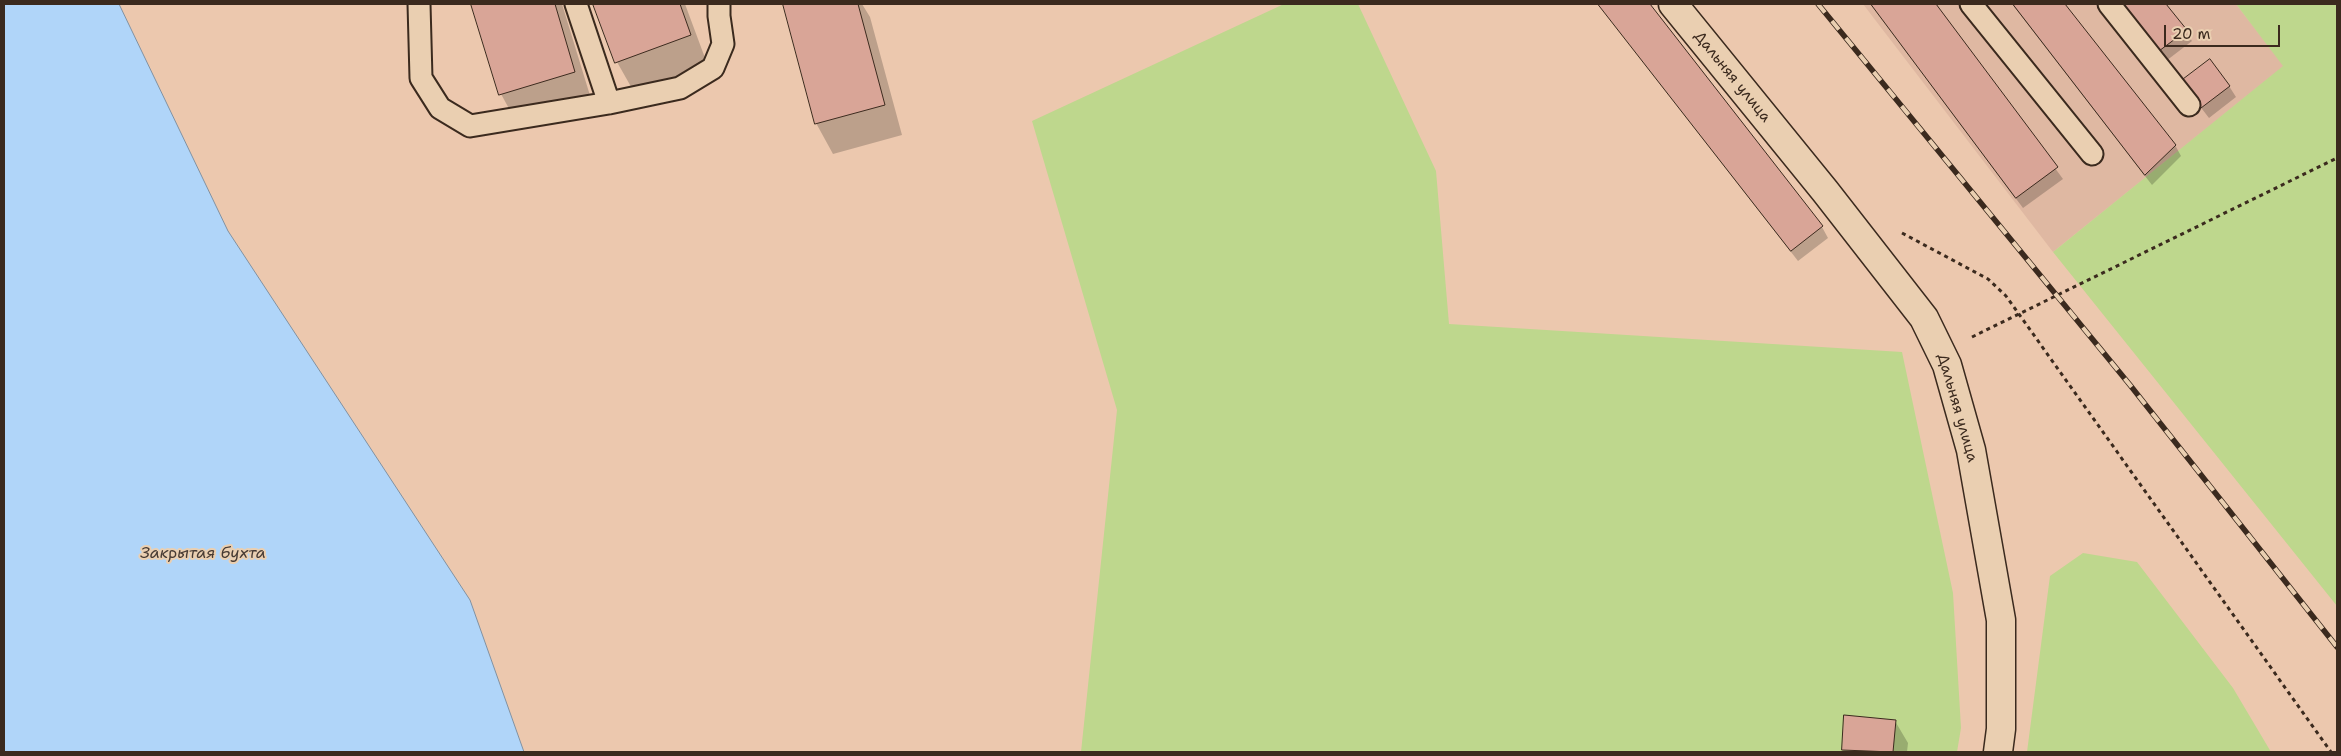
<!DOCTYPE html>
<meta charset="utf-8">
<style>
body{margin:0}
#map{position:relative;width:2341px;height:756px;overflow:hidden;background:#ecc8ae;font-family:"Shantell Sans",sans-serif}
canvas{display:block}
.frame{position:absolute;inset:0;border:5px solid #3b2a1e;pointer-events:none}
.scale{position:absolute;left:2164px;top:25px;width:116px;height:22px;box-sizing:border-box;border:2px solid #3b2a1e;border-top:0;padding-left:6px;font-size:15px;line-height:18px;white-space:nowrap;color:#3b2a1e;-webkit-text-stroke:4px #eacfb1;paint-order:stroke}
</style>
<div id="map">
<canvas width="2341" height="756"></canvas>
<div class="frame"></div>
<div class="scale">20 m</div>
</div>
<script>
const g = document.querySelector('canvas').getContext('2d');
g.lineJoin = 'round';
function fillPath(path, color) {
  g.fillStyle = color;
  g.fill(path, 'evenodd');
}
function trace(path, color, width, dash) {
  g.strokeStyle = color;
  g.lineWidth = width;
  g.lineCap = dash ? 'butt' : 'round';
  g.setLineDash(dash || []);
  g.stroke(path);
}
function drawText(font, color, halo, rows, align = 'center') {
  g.font = font + ' "Shantell Sans",sans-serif';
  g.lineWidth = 4;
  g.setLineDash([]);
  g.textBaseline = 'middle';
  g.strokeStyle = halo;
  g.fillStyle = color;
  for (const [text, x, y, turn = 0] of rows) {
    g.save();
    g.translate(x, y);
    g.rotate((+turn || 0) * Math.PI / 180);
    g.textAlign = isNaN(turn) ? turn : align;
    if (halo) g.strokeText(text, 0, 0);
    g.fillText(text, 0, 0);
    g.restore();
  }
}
fillPath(new Path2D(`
 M1863,4H2236L2284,66L2053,252Z`), '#dfb8a2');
fillPath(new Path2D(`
 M1284,4H1358L1436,171L1449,324L1902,352L1953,593L1961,728L1957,752H1081L1117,410L1032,121Z
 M2236,4H2337V606L2053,252L2283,66Z
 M2083,553L2137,562L2233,688L2271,752H2027L2050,576Z`), '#bed78d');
const water = new Path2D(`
 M4,4H119L228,231L470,600L524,752H4Z`);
fillPath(water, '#b0d5f9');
trace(water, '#8191a1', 1);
fillPath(new Path2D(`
 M473,4H562L592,102L518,125L501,94Z
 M595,4H685L708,66L634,92L617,62Z
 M787,4H862L870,17L902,135L833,154L816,123Z
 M1598,4H1648L1822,227L1828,238L1798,261Z
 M1871,4H1934L2063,179L2023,208Z
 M2012,4H2064L2175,145L2181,156L2152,185Z
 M2122,4H2165L2192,41L2166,61Z
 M2229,86L2236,97L2209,118L2189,92Z
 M1895,721L1908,743L1907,752H1844L1843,750Z`), '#0003');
const building = new Path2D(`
 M471,4H555L575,72L499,95Z
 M593,4H680L691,35L615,63Z
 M783,4H858L885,105L815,124Z
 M1598,4H1650L1823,226L1791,251Z
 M1871,4H1936L2058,167L2016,198Z
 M2013,4H2065L2176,145L2145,175Z
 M2122,4H2166L2187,30L2159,51Z
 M2210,59L2230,86L2201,108L2181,81Z
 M1844,715L1896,720L1893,752L1842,750Z`);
fillPath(building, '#d9a597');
trace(building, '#3b2a1e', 1);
const service = new Path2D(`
 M419,4L421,78L440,108L470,126L609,103L680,88L713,68L723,44L719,16V4
 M576,4L609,103
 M1971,4L2092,154
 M2109,4L2189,105`);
const minor = new Path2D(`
 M1673,4L1825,191L1924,318L1947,365L1971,450L2001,620V729L1998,752`);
trace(service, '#3b2a1e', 25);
trace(minor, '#3b2a1e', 31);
trace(new Path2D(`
 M1902,233L1988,279L2006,296L2331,752
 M1972,337L2337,158`), '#3b2a1e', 3, [4, 4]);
trace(service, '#eacfb1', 21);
trace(minor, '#eacfb1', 28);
const rail = new Path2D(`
 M1818,4L2130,385L2337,647`);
trace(rail, '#3b2a1e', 5.5);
trace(rail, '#eacfb1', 4, [11]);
drawText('15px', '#3b2a1e', '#eacfb1', [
 ["Дальняя улица",1732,77,51],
 ["Дальняя улица",1957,408,74]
]);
drawText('italic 16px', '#473b34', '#eacfb1', [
 ["Закрытая бухта",203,554]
]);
</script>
